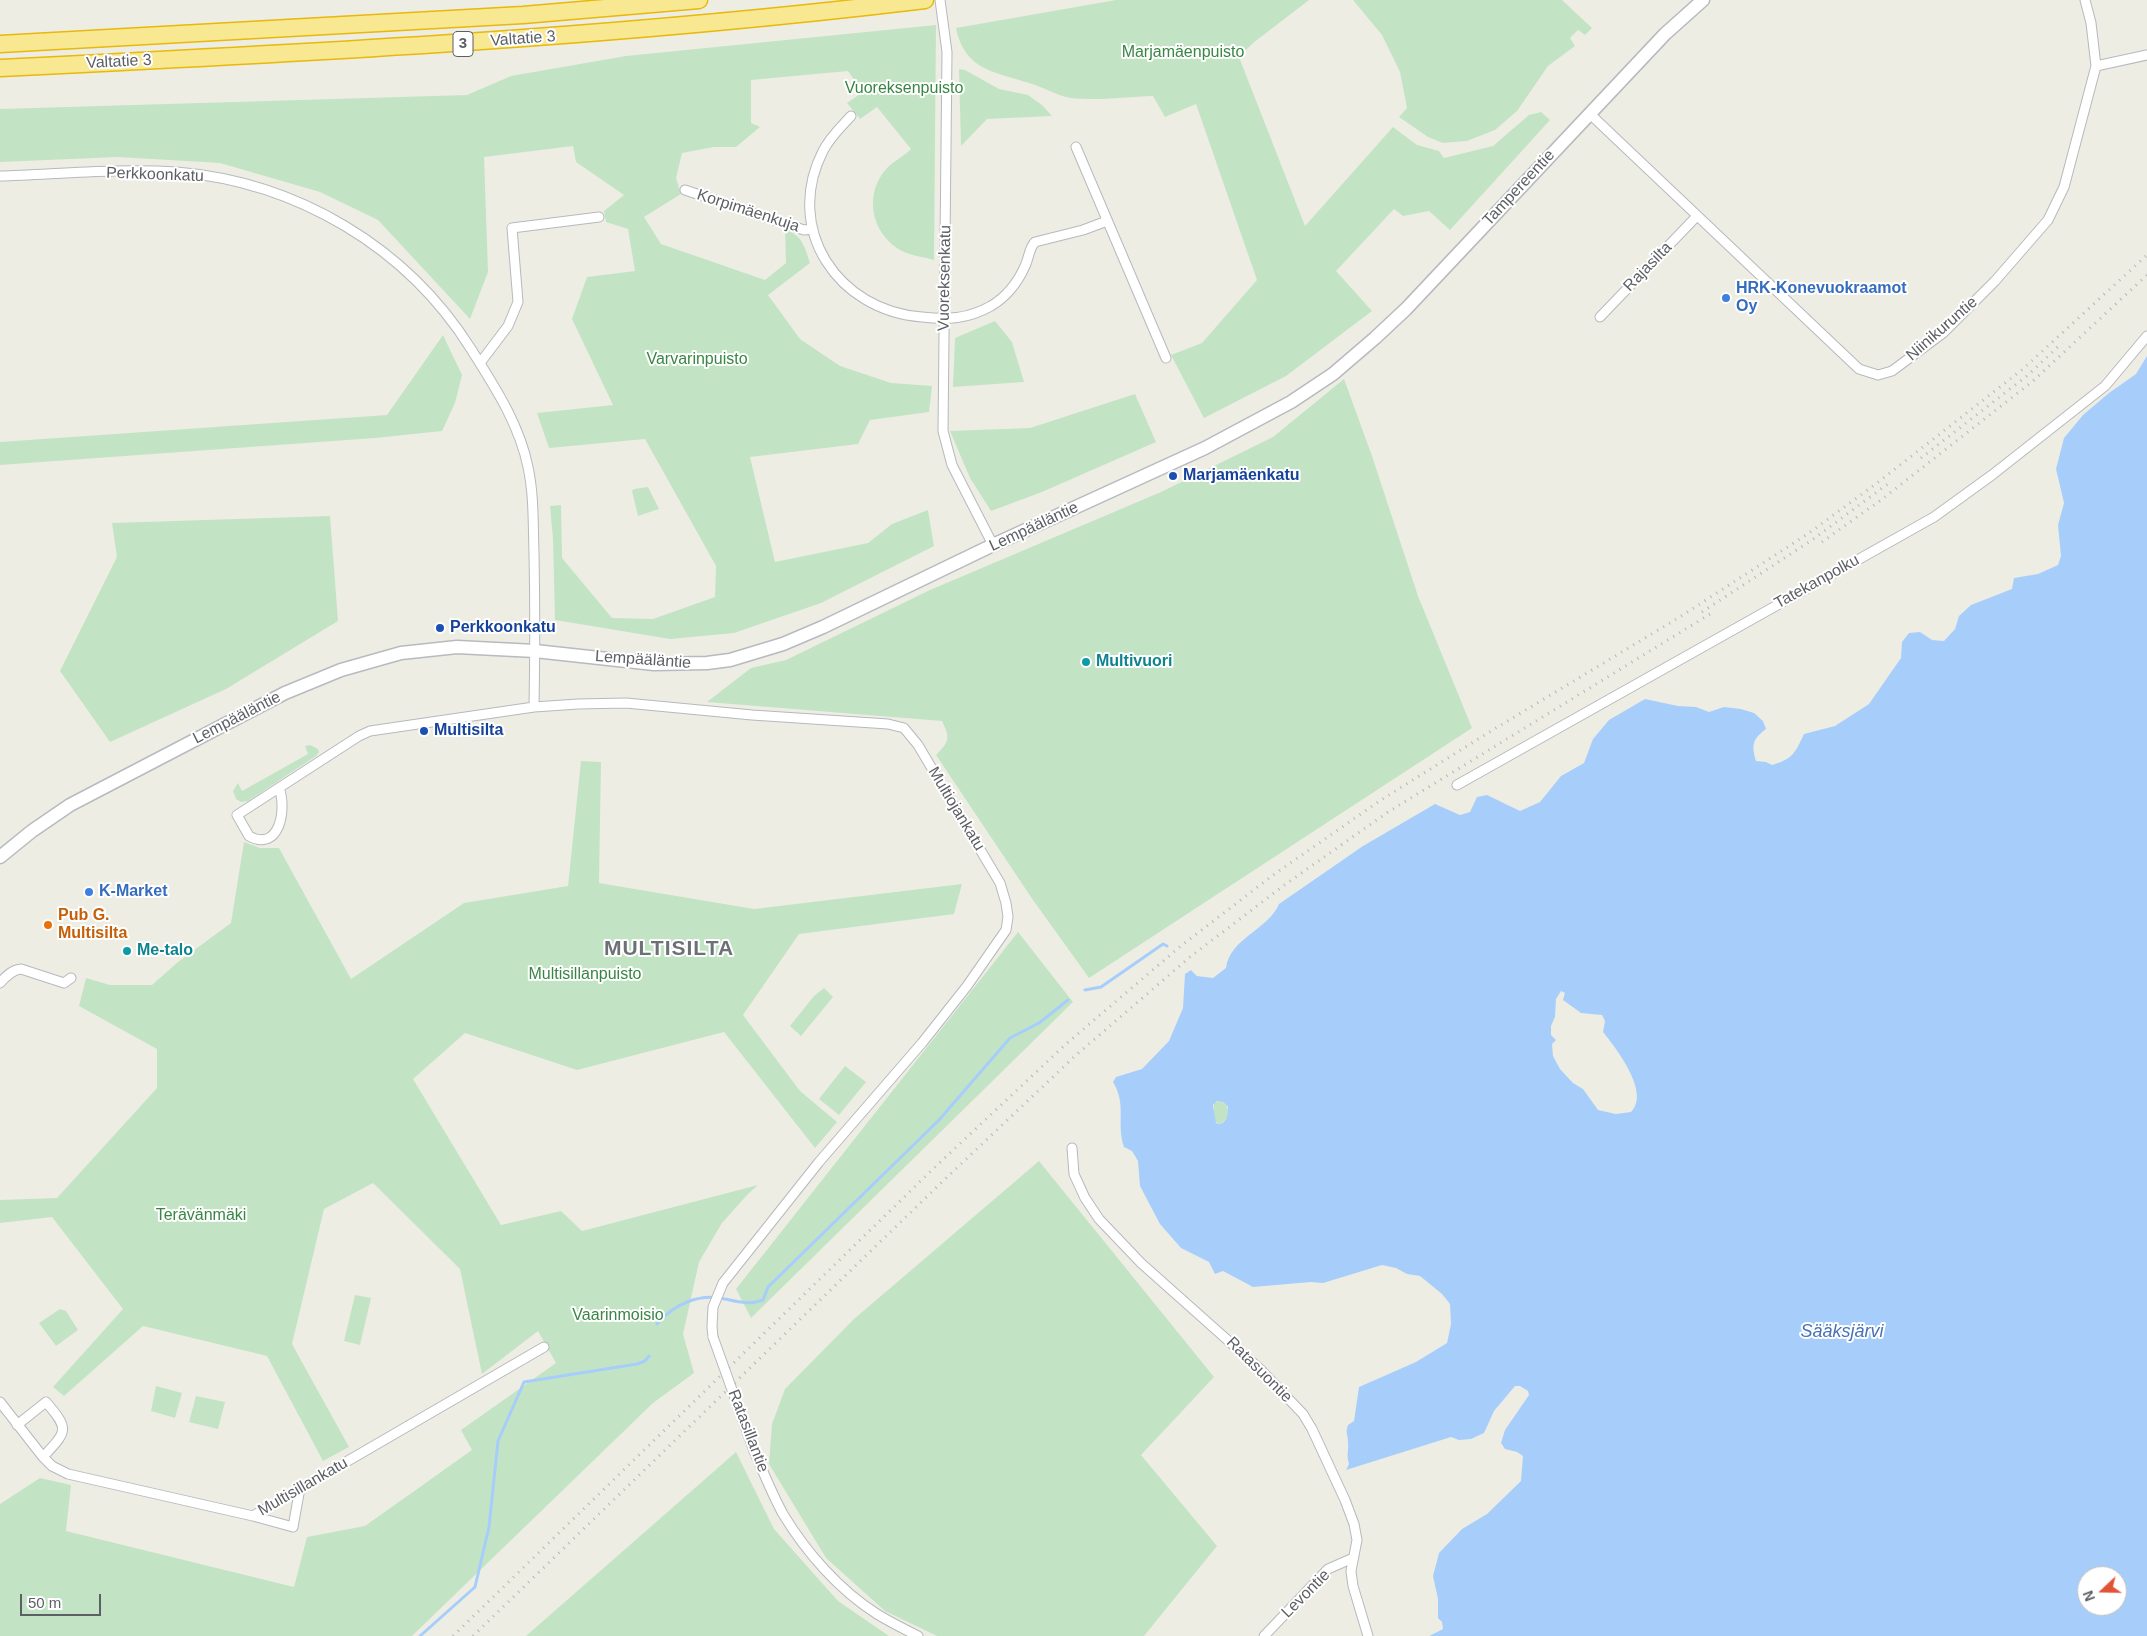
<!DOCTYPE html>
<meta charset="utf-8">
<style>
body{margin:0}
#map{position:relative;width:2147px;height:1636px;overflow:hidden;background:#eeede4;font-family:Arial,sans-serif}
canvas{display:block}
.north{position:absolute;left:2077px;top:1566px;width:50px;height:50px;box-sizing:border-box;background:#fff;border:1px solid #bebfc1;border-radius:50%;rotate:249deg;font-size:14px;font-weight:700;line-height:20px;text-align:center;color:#5c5f64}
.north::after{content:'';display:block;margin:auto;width:18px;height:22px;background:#e25436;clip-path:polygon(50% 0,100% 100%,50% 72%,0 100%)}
.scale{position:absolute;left:20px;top:1594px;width:81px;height:22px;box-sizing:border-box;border:2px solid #5c5f64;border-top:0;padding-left:6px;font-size:15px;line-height:18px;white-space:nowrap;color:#5c5f64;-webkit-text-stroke:4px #fff;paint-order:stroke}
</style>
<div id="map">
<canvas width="2147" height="1636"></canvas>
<div class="north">N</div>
<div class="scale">50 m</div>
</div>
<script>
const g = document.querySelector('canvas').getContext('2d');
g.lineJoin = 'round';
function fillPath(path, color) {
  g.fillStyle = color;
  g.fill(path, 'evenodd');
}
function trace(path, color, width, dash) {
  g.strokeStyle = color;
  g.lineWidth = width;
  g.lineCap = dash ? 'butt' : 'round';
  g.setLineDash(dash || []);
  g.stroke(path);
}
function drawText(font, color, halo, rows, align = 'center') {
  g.font = font + ' Arial,sans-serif';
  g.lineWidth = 4;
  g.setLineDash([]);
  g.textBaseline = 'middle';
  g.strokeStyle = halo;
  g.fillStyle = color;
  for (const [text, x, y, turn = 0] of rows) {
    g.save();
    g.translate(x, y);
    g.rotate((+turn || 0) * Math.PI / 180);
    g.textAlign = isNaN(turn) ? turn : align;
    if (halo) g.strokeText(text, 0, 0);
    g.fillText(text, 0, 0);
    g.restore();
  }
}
fillPath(new Path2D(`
 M1116,0H1309L1253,43L1239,57L1305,226L1393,127L1417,145L1439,151L1444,158L1493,146L1529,115L1541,112L1550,120L1450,230L1429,211L1403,216L1394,209L1336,271L1372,311L1286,376L1204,418L1171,355L1202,343L1257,280L1196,104L1165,117L1153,96C1127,97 1096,101 1071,98C1058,96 1047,89 1035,85C999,72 965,73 956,28Z
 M1353,0H1562L1592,28L1585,35L1578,30L1570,38L1575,46L1548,66L1517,111L1495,130L1467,141L1443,143L1428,137L1399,117L1407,108L1400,72L1382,35Z
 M936,25L934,260C925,257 913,256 904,252C872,237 862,195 887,168C894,161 904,156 911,149L877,107L860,119L847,103L863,92L848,71L751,80V123L760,127L736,147H714L682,153L676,178L681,194L644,217L661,244L765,280L786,263L785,229C803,237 804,245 810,263L768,295L800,339L840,366L891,383L932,386L929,412L870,420L858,444L750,457L775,562L868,543L892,524L928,510L934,546L821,603L734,633L670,639L555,620L553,539L550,506L561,505L562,558L612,618L653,619L715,597L716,566L645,439L549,448L537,413L613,405L572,319L587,277L635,271L628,229L606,222L604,211L624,195L576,162L573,146L484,157L488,272L470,319L378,220L320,192L220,163L118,157L0,162V109L467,95L511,76L626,56Z
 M959,69L965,70L999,89L1028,95L1042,105L1052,116L987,119L961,146Z
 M995,321L1012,342L1024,382L953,387L955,338Z
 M443,335L462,375L455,403L442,431L375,438L0,465V442L387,415Z
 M1344,379L1372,456L1418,596L1472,728L1089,978L1033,900L936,755C950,741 950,738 942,721L707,702L751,668L786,660L930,590L1161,492L1273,437Z
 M1135,394L1156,442L1042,492L991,511L970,478L950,431L1030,428Z
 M648,487L659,509L638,516L632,491L634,489Z
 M330,516L338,621L226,689L110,742L60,671L117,557L112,523Z
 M310,745L318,749L319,752L316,756L248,801L241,802L236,799L233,791L238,783L242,791L308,754L305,746Z
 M581,761L601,762L599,883L754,909L962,884L954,914L799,934L743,1015L800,1091L837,1122L815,1148L724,1032L577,1070L465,1033L413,1079L501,1225L561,1211L582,1231L758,1185L748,1194L722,1223L699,1262L683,1334L694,1373L653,1403L412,1636H0V1504L40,1478L71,1485L66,1531L294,1587L307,1537L365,1526L472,1450L461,1430L556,1363L538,1331L482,1374L460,1269L373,1183L324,1209L292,1344L349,1447L323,1461L267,1356L143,1326L64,1396L53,1387L123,1309L52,1217L0,1223V1200L57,1198L157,1088V1049L79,1006L86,978L110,985H152L178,962L231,923L244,842L260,848H279L351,979L464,903L568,886Z
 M1018,932L1073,1002L751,1318L736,1289Z
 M824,988L833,997L801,1036L790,1026L814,996Z
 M845,1066L866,1082L839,1115L819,1099Z
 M1219,1101C1231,1104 1231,1118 1220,1124L1214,1121V1103Z
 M1039,1161L1214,1377L1141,1455L1217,1546L1144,1636H937L885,1611L826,1558L769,1464L772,1424L785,1389L854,1319Z
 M355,1295L371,1298L360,1345L344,1341Z
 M60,1309L66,1311L78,1330L56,1346L39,1323Z
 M156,1386L182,1393L175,1418L151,1411Z
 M196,1396L225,1402L218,1429L189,1422Z
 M736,1452L774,1529L838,1601L889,1636H526Z`), '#c2e4c5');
fillPath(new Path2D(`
 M2147,356V1636H1429L1443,1629L1442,1622L1438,1618V1599L1433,1576L1439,1553L1462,1529L1487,1514L1521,1481L1523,1456L1517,1452L1505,1449L1501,1443L1505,1430L1529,1395L1528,1391L1520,1386H1515L1494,1411L1484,1433L1471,1439L1459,1440L1451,1437L1346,1470L1349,1464C1346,1454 1349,1451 1348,1442C1348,1433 1345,1434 1348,1425L1354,1421L1359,1387L1416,1362L1447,1343L1451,1324L1450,1304L1442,1294L1420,1276L1407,1274L1396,1268L1382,1265L1323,1283L1311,1282L1253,1287L1223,1271L1215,1274L1209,1262L1181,1248L1160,1224L1140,1186L1138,1161L1132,1151L1124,1147C1116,1123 1127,1105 1113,1082L1116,1077L1142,1069L1169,1041L1183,1008L1185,974L1191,970L1197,976L1213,978L1226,968C1230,938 1268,930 1279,904L1363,846L1435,804L1460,815L1470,812L1477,797L1487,795L1520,811L1540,802L1561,776L1584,763L1593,739L1609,720L1645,699L1678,706L1696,707L1709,712L1724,707L1741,709L1754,713L1763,721L1766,729C1753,739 1751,744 1756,761L1766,762L1772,765C1793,759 1795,753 1804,734L1835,726L1869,704L1901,658L1902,642L1909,633L1920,632L1932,640L1944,641L1955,629L1959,616L1971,605L2012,589L2014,578L2038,574L2058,565L2061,556L2058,525L2064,503L2056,469L2064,438L2083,415L2109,393L2136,374ZM1561,991L1565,993L1563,1000L1581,1013L1602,1015L1605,1021L1603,1032C1616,1048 1651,1093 1631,1112L1616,1114L1598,1110L1583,1089L1573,1083L1560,1069L1553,1056L1552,1044L1556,1040L1551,1035V1026L1555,1017L1556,999ZM1217,1101L1223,1102L1228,1107C1228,1114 1227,1122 1220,1124L1216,1123L1213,1105ZM2087,1576H2117V1606H2087Z`), '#a7cefb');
trace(new Path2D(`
 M1085,990L1101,987L1163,944L1167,946
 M657,1324C674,1304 699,1293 725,1299C739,1302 749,1305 763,1300L768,1287L939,1120L1010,1038L1039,1023L1068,1000
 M420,1636L475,1587L489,1527L498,1441L524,1382L637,1364L645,1361L649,1356`), '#a7cefb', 3);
const street = new Path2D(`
 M940,0L947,52L943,431L952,465L993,545
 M2096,66L2147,55
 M1590,114L1859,369L1878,375L1892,371L1943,333L1995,281L2048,220L2064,187L2096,66L2091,23L2085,0
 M851,116C841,127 830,137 823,151C783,229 838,311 922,317C947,320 968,319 991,306C1006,297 1018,282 1025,266C1029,258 1029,248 1035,242L1083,230L1107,221
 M1076,147L1166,358
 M0,176C59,174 119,168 177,172C297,182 407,247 471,349C494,386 519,423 528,467C534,495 533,524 534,553C535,604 535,656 534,707
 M685,190L804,230L812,229
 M1600,317L1696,217
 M480,363L508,326L518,302L512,228L599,217
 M1457,785L1934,517L1992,475L2105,386L2147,336
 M279,788C287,808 280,853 249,836L237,815L359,736L370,731L534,707L578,704L626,703L752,715L888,724L904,728L918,745L1000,883L1006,903L1008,917L1006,930L967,986L922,1043L819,1162L723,1283L713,1307L712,1327L713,1337
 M0,983C6,976 12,970 21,969L64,983L71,978
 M1072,1148L1074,1174L1085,1198L1099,1219L1141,1263L1260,1369L1303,1414L1312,1429L1345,1500L1354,1524L1357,1540L1351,1571L1353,1586L1368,1636
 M0,1402L43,1457L52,1466L68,1474L253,1516L544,1347
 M17,1425L46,1402C70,1430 67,1431 43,1457
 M754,1451C763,1471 772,1494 783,1514C806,1552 839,1590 877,1614C890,1622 904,1629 918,1636
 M253,1516L293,1527L300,1488
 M1264,1636L1328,1569L1353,1558`);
const secondary = new Path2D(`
 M0,857L32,831L70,805L285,693L341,670L401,653L457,647L535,651L654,664L707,663L730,660L783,644L823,627L993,545L1205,448L1291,402L1333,374L1375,338L1406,309L1665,34L1703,0`);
const highway = new Path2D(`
 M0,44L523,15L699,0
 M0,68C309,53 618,37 925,0`);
trace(street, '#b6b9bd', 11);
trace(secondary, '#b7babf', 15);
trace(highway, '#e8b80a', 19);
trace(street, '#fff', 9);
trace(secondary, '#fff', 12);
trace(highway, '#f8e891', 16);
trace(new Path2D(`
 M1921,458L2028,375L2062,343
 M1822,542L1881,500L2033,381L2147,275
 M1702,612L1812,540L1889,483
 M453,1636L933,1169L1066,1044L1182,945L1276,873L1381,800L1491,731L1683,615L1809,533L1877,483L2023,369L2147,255
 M473,1636L942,1182L1075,1056L1190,957L1283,886L1388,812L1715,611`), '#b4b5b5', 3, [1, 6]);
const streetBridge = new Path2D(`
 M713,1337L754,1451`);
trace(streetBridge, '#b6b9bd', 11, []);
trace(streetBridge, '#fff', 9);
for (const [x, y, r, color] of [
 [1726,298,5,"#3f7fe0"],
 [1173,476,5,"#1a4fb4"],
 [440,628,5,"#1a4fb4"],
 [1086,662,5,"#0f9aa8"],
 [424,731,5,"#1a4fb4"],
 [89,892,5,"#3f7fe0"],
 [48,925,5,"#e8710a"],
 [127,951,5,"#0f9aa8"]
]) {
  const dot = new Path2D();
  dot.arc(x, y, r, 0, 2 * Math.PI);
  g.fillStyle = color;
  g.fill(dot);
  trace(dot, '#fff', 2);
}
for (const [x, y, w] of [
 [463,44,20]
]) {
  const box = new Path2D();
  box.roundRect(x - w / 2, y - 12.5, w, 25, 4);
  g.fillStyle = '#fff';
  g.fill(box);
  trace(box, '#5c5f64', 1);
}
drawText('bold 15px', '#5c5f64', null, [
 ["3",463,44]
]);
drawText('16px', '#5c5f64', '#fff', [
 ["Valtatie 3",523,39,-4],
 ["Valtatie 3",119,62,-3],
 ["Perkkoonkatu",155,175,2],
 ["Tampereentie",1519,188,-47],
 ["Korpimäenkuja",748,211,18],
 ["Rajasilta",1648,267,-46],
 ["Vuoreksenkatu",945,278,-89],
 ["Niinikuruntie",1942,329,-41],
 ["Lempääläntie",1034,527,-25],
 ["Tatekanpolku",1817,582,-29],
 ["Lempääläntie",643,660,4],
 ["Lempääläntie",237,718,-27],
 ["Multiojankatu",956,809,59],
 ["Ratasuontie",1259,1370,45],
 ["Ratasillantie",748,1431,69],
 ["Multisillankatu",303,1487,-30],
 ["Levontie",1306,1594,-45]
]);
drawText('16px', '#398544', '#fff', [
 ["Marjamäenpuisto",1183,53],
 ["Vuoreksenpuisto",904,89],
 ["Varvarinpuisto",697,360],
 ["Multisillanpuisto",585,975],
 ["Terävänmäki",201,1216],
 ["Vaarinmoisio",618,1316]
]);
drawText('bold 16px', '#366cbe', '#fff', [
 ["HRK-Konevuokraamot",1736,289],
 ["Oy",1736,307],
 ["K-Market",99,892]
], 'left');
drawText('bold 16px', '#164399', '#fff', [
 ["Marjamäenkatu",1183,476],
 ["Perkkoonkatu",450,628],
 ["Multisilta",434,731]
], 'left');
drawText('bold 16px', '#0d838f', '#fff', [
 ["Multivuori",1096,662],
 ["Me-talo",137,951]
], 'left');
drawText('bold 16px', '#c56008', '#fff', [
 ["Pub G.",58,916],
 ["Multisilta",58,934]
], 'left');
drawText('italic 18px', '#4772b5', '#fff', [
 ["Sääksjärvi",1842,1332]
]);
g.letterSpacing = '1px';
drawText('bold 21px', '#6d7176', '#fff', [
 ["MULTISILTA",669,949]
]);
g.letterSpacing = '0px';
</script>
